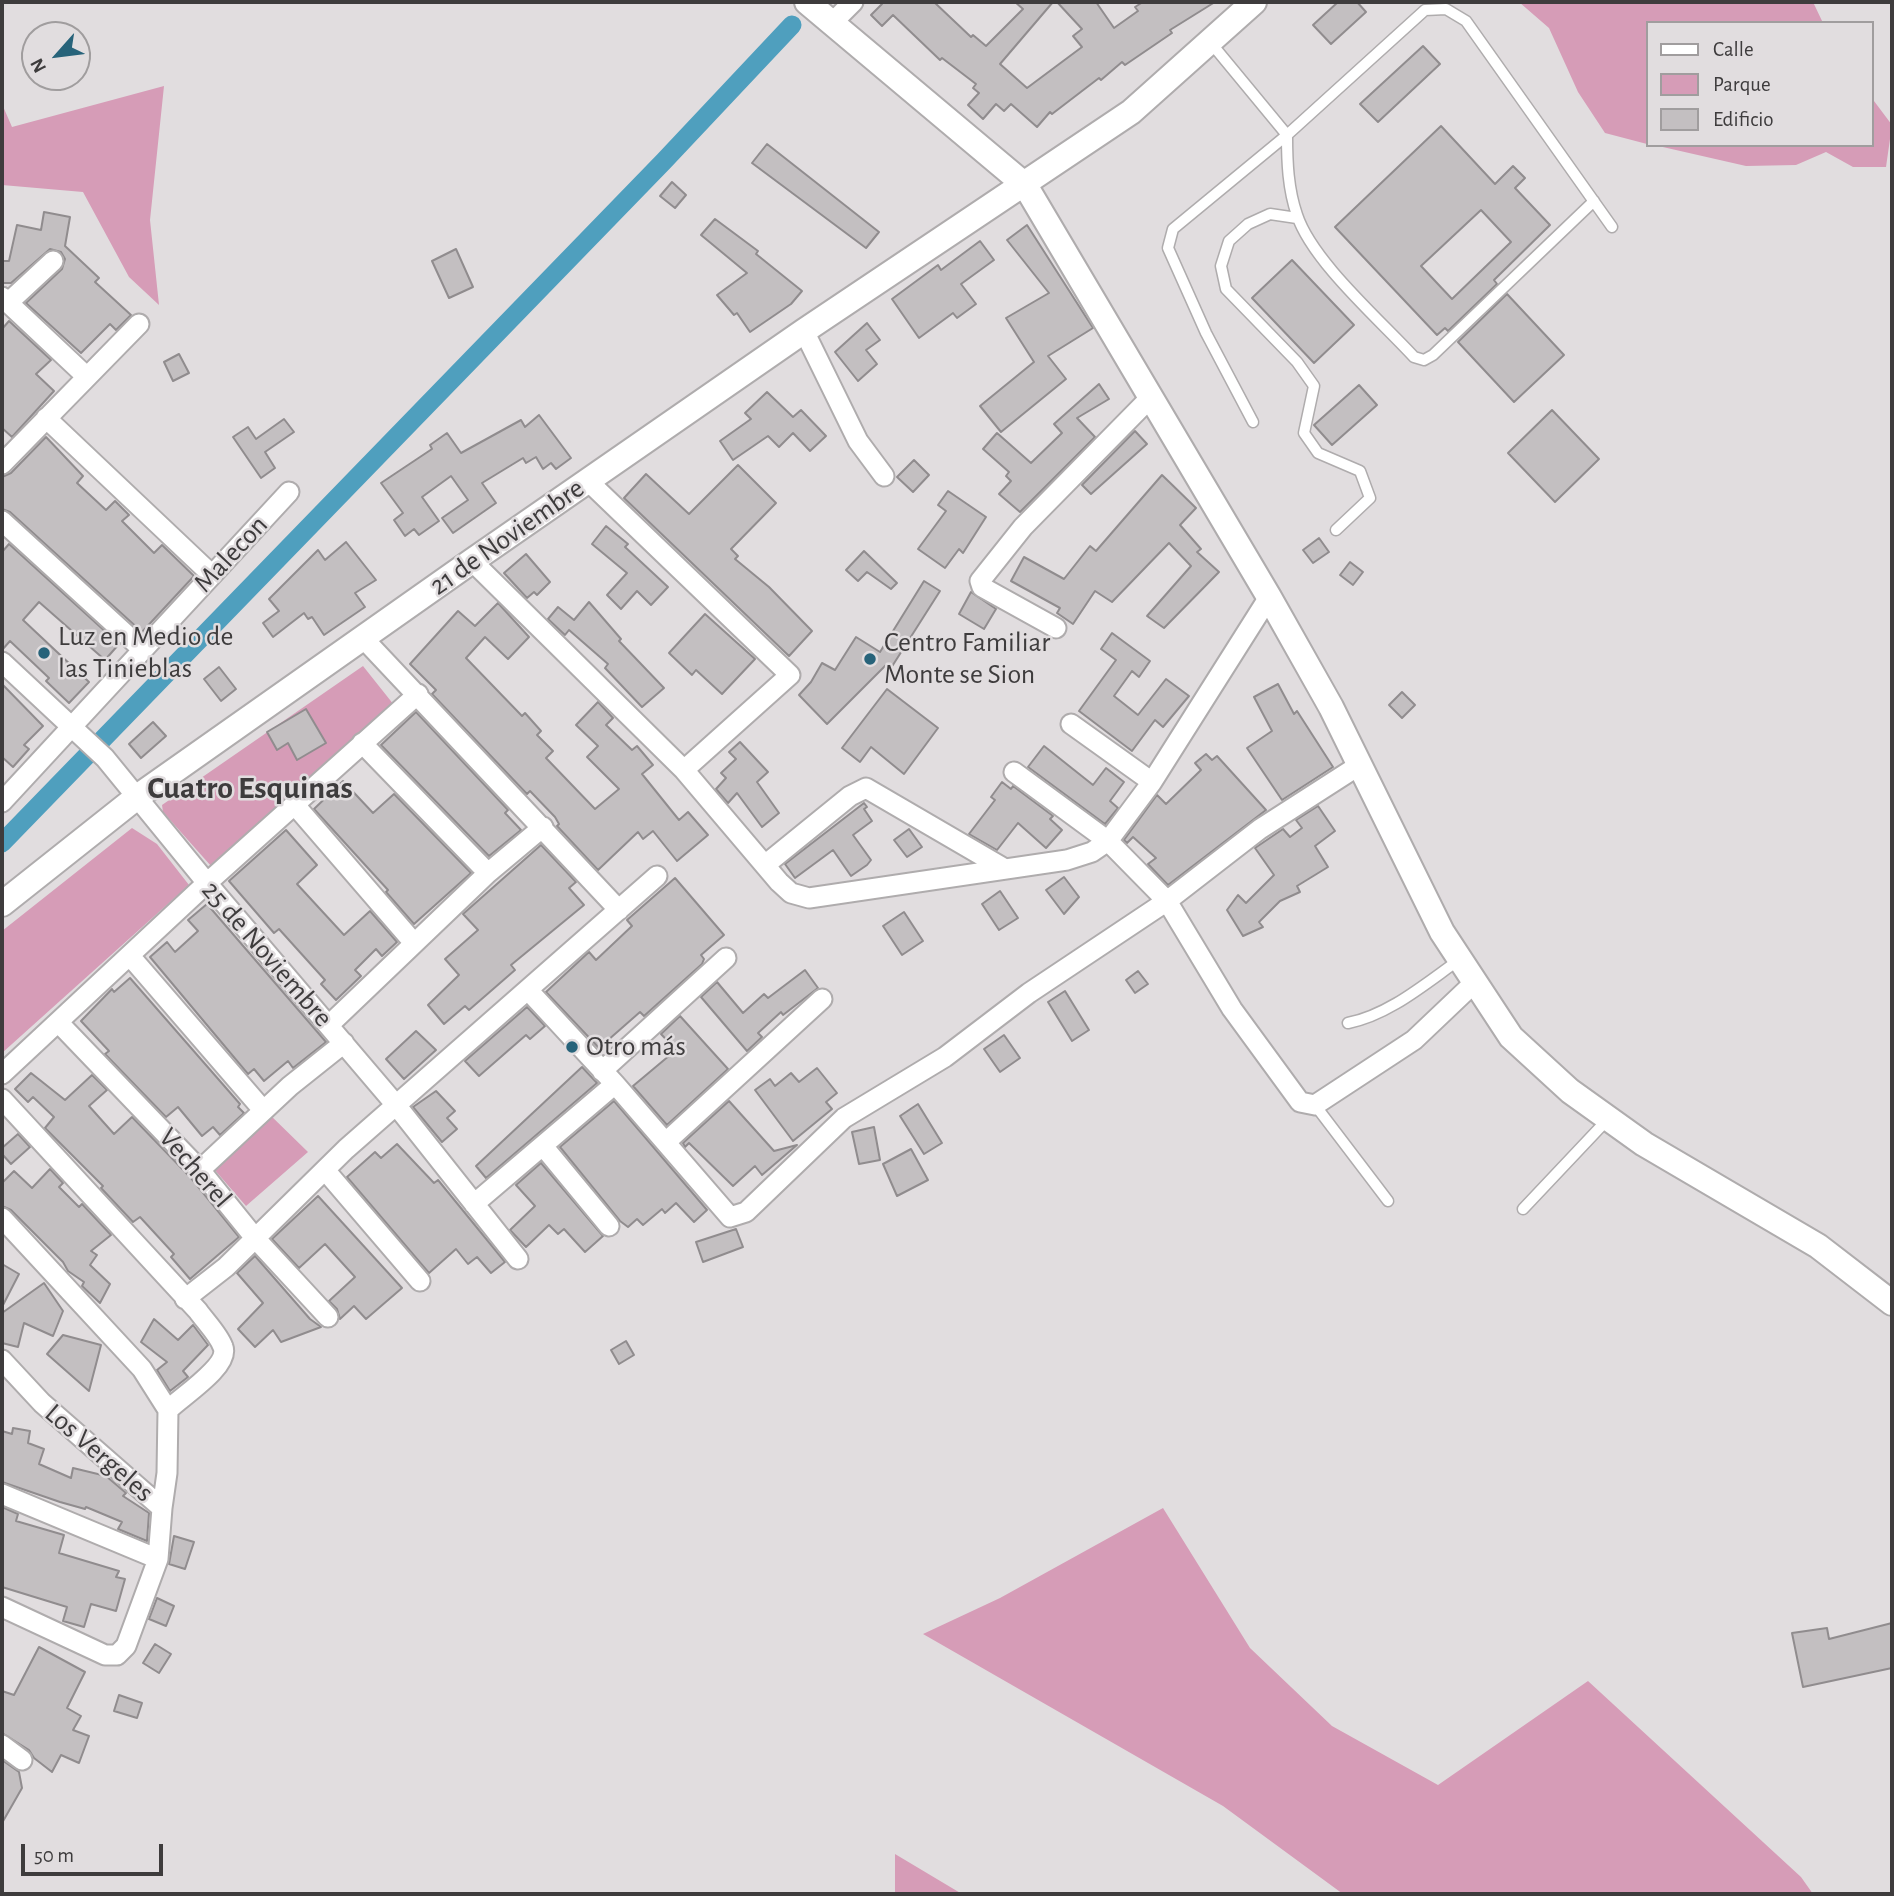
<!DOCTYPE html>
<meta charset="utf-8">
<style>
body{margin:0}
#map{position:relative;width:1894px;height:1896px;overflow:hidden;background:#e1dddf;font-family:"Alegreya Sans",sans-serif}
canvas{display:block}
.frame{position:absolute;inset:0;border:4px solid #3e3c3d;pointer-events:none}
.legend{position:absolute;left:1646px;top:21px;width:228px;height:126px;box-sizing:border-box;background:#e1dddf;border:2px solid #a09d9e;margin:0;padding:9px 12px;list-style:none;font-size:21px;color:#3e3c3d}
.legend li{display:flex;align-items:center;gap:14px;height:35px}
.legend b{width:35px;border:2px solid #a09d9e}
.north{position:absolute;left:21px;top:21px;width:70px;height:70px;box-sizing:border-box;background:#e1dddf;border:2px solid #a09d9e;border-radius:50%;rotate:242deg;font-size:19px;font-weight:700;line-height:28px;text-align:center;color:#3e3c3d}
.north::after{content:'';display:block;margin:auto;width:24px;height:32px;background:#27637a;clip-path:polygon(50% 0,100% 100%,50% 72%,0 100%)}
.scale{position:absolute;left:21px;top:1844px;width:142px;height:32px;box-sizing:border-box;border:4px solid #3e3c3d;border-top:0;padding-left:9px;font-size:21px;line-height:24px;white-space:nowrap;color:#3e3c3d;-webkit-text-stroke:5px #e1dddf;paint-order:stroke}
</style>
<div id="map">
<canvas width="1894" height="1896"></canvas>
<div class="frame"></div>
<ul class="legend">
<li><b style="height:9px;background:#fff"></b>Calle</li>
<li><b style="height:19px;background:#d69cb7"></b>Parque</li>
<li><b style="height:19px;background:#c3bfc1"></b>Edificio</li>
</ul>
<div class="north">N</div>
<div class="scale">50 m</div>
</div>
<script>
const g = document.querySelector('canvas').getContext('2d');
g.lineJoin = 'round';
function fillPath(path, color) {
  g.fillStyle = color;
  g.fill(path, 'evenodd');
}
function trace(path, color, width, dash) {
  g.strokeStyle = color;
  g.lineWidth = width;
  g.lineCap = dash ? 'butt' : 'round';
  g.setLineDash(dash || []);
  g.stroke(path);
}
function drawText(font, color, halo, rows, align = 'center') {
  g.font = font + ' "Alegreya Sans",sans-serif';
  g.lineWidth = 5;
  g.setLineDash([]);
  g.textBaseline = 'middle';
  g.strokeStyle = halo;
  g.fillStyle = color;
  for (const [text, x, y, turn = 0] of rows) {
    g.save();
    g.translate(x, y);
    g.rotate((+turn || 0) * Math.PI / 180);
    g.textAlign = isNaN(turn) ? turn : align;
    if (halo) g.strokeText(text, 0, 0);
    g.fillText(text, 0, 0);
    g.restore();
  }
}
fillPath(new Path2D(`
 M1519,2H1813L1823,23H1647V144L1605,133L1578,92L1549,28Z
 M164,86L150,220L159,305L129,277L83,192L2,185V104L12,127Z
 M1871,97L1892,125L1886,167H1853L1826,152L1796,165L1746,166L1654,145H1871Z
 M363,666L394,705L219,875L163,812L162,805Z
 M132,828L157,844L189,885L2,1053V931Z
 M266,1111L308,1152L246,1206L213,1168Z
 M1163,1508L1250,1648L1332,1726L1438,1785L1588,1681L1801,1877L1813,1894H1343L1223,1806L923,1634L1000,1598Z
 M895,1854L962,1894H895Z`), '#d69cb7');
trace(new Path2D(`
 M2,843L664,161L792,25`), '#4f9fbe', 19);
const building = new Path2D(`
 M879,2H934L971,37L973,35L986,46L1023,9L1015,2H1053L1000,64L1027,88L1082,47L1073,36L1082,29L1057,2H1096L1114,28L1138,11L1135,7L1143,2H1215L1170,30L1172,33L1125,65L1122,62L1101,80L1099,78L1052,114L1050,112L1037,127L1011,104L1004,111L996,104L983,119L968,105L979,93L973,88L976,84L942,58L940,60L893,15L882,26L871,15L882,4Z
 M1338,2H1357L1366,12L1331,44L1313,25Z
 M1423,46L1440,64L1378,122L1360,104Z
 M1441,126L1495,184L1513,166L1525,178L1515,188L1550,225L1494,280L1497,284L1448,331L1445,328L1437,335L1335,227ZM1481,210L1511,242L1452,299L1421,266Z
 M767,144L879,232L866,248L752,163Z
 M672,182L686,195L675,208L660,196Z
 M44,212L70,217L65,246L99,278L95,282L131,315L116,330L110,324L81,353L26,303L62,269L65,259L61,252L50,249L11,283H2V261H9L17,225L41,230Z
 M715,219L758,251L756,254L802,291L791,304L750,332L737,313L734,315L717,295L747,273L701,235Z
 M1027,225L1093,328L1048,356L1066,379L1001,432L980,406L1034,362L1006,318L1049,293L1007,240Z
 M980,241L994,260L961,284L976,304L957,318L953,313L919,338L892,299L938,265L941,270Z
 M456,249L473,287L449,298L432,261Z
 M1292,260L1354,325L1314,363L1252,298Z
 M1507,294L1564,355L1514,402L1458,342Z
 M9,321L51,360L36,374L54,391L12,437L2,428V329Z
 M867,323L880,340L866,350L877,364L858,381L835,352Z
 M179,354L189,373L173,381L164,362Z
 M1099,384L1109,399L1077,418L1095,437L1020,512L999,494L1011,481L1006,476L1009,472L983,449L997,433L1031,463L1062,433L1054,424Z
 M1359,385L1377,405L1332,445L1314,425Z
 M767,392L793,417L801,410L826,436L810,451L793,433L779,447L768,436L733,460L720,441L751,419L745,413Z
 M1552,410L1599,459L1555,502L1508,453Z
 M539,415L571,458L556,469L551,463L543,469L536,457L526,463L523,458L482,483L496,503L453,533L442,518L468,500L451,476L422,497L439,521L419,535L414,529L405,536L394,520L403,513L381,483L432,449L430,445L447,433L461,453L521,420L525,427Z
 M284,419L294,432L265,452L275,468L261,478L233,437L248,427L256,439Z
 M1135,431L1147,444L1091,494L1082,485Z
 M46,437L83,476L77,483L106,510L115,501L129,515L122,521L154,553L162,545L194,576L142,632L10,512L2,509V477L11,473Z
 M914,460L929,475L913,492L897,477Z
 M738,465L776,503L731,549L738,556L735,559L769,587L812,631L789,656L624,498L646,474L689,514Z
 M1162,475L1196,508L1180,525L1201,549L1197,552L1219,572L1164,628L1147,616L1191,566L1169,543L1112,602L1095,591L1073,624L1057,613L1060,608L1011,581L1024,557L1064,579L1090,546L1096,551Z
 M948,491L986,517L963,553L959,549L945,568L918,549L946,511L938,505Z
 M606,526L628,544L625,547L668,587L651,605L637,591L621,609L607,595L627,573L592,544Z
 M1319,538L1329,552L1313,563L1303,550Z
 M346,542L376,580L355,593L365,607L324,635L312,617L308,619L304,613L273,637L263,623L279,611L269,599L318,550L325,560Z
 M9,544L119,644L105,660L39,602L23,620L89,682L69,703L46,681L49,678L10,641L2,650V552Z
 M864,551L897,583L891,589L867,572L858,581L846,570Z
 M526,554L550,582L537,595L534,592L527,598L504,573Z
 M1350,562L1363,572L1353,585L1340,575Z
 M924,581L940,591L891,668L887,664L827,724L799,695L811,682L822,663L835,670L856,637L880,652Z
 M971,592L996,609L984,629L959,614Z
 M589,602L621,639L619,641L664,688L642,707L605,668L608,664L569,630L565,635L548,619L558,607L574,620Z
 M498,603L529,637L508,659L485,637L466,658L522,716L525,713L541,731L537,735L553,751L546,758L595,809L619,789L587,757L598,746L576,725L598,702L613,718L606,725L632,750L637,746L653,765L642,774L679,820L688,812L708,835L677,861L653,831L643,839L638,832L598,870L557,826L559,824L555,817L530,791L527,794L432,694L436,690L410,664L458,611L475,626Z
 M705,614L755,659L722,694L696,670L692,675L669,653Z
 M1112,633L1150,661L1139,677L1132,671L1114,696L1138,715L1166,679L1189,696L1163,727L1155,720L1132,751L1079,711L1116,660L1101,649Z
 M219,667L236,689L221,701L204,679Z
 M2,684L43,726L24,745L29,749L13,767L2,757Z
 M1278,684L1294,714L1297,711L1333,767L1282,800L1247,748L1272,731L1254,697Z
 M887,689L938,728L904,774L871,747L860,762L842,748Z
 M1402,692L1415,705L1402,718L1389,705Z
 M306,709L326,743L297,760L288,743L277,750L267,732Z
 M416,712L508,810L505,813L521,830L489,856L381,745Z
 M153,722L166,736L141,758L129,744Z
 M740,742L768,772L757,782L779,813L762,827L737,793L728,803L716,789L726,778L721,773L736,759L729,752Z
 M1044,746L1093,785L1106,768L1124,782L1110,801L1118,808L1105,824L1028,767Z
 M1206,754L1212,760L1217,756L1266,810L1168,885L1148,864L1156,858L1133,837L1127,843L1124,840L1157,795L1166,804L1201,770L1195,763Z
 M343,781L373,813L394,794L471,873L414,924L386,892L388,890L314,809Z
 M1002,782L1011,789L1013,786L1053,816L1050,819L1062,830L1046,848L1018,823L997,850L969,834L995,800L991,797Z
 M864,803L867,807L864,809L872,821L853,835L871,860L867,865L851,876L833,850L795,878L785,864Z
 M1318,806L1335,831L1315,846L1328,867L1297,886L1300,892L1280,901L1259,922L1263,927L1243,936L1227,910L1238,895L1246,903L1274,875L1255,848L1283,829L1290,837L1302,828L1296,820Z
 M909,829L922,847L907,857L894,840Z
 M286,830L317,865L297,884L344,935L370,911L397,942L382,956L376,949L355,970L361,976L336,1000L321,984L325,980L279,929L274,933L229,881Z
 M541,845L576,882L569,888L584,905L511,965L515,970L469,1010L465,1006L444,1024L428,1005L459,975L445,959L478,930L463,914Z
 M1064,877L1079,897L1064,914L1046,890Z
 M675,878L724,935L701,955L704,959L702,964L644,1016L640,1012L599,1048L546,992L589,952L596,960L632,926L627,920Z
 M1000,891L1018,918L999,930L982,904Z
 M207,904L326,1042L293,1068L288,1061L264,1081L254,1069L248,1074L150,957L167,942L175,952L198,931L188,920Z
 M904,912L923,941L902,955L883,926Z
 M805,970L818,988L783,1015L781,1012L758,1033L762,1037L747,1051L701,997L717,982L743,1013L764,994L768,998Z
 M1138,971L1148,984L1135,993L1126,980Z
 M130,978L240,1104L238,1107L244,1113L220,1135L213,1127L202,1136L178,1107L166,1117L105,1054L109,1051L81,1021L112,989L114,992Z
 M1065,991L1089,1030L1072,1041L1048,1002Z
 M527,1007L545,1026L530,1039L526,1035L479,1076L465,1061Z
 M680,1016L728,1069L667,1125L633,1086L676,1050L661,1034Z
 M416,1031L436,1050L404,1079L386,1059Z
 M1004,1035L1020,1058L1000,1072L984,1049Z
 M582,1067L597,1083L486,1178L476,1166Z
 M817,1068L837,1093L826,1102L832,1109L793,1141L755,1090L770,1079L775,1086L791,1073L799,1082Z
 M31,1073L65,1100L92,1075L107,1090L89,1106L114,1134L132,1117L191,1178L239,1237L190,1279L171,1257L174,1254L140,1217L133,1222L101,1188L103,1186L45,1128L54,1117L33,1097L28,1102L15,1089Z
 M436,1091L455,1111L447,1118L457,1129L442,1142L413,1107Z
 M614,1101L707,1210L694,1222L676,1203L665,1213L662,1209L643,1225L637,1219L628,1227L620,1221L560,1147Z
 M729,1101L774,1151L797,1145L762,1175L755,1166L733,1186L689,1143L685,1147L683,1143Z
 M918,1104L942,1143L924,1154L900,1116Z
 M874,1127L880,1160L859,1164L852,1132Z
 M18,1134L30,1147L11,1164L2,1154V1148Z
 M397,1144L434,1183L438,1180L505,1262L491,1273L477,1257L468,1264L456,1249L429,1273L347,1177L375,1152L381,1158Z
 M911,1149L928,1180L897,1196L883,1164Z
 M541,1163L603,1236L585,1252L564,1229L558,1234L549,1225L526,1247L510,1230L535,1206L516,1185Z
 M50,1169L63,1183L59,1187L79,1207L82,1204L111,1235L91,1251L97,1255L90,1265L110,1284L100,1303L82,1286L84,1282L68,1271L63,1262L11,1210L2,1206V1183L14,1171L32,1188Z
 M318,1196L402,1288L366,1319L354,1306L340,1319L337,1309L329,1301L355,1277L325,1244L299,1268L272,1239Z
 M736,1229L743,1247L703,1262L696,1242Z
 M255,1256L310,1319L321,1327L281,1342L273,1330L255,1347L238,1329L263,1303L237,1273Z
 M2,1264L19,1274L2,1307Z
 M44,1283L63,1311L53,1336L24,1323L18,1347L2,1343V1313Z
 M154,1319L178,1340L193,1325L208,1345L183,1371L188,1377L170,1391L157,1370L167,1362L141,1342Z
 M63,1335L101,1345L89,1391L47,1354Z
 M626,1341L634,1355L619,1364L611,1350Z
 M13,1428L30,1431L28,1443L44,1449L39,1464L71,1478L73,1468L106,1476L126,1493L123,1496L149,1513L147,1541L118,1529L122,1522L86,1507L85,1509L60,1502L2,1482V1431L12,1434Z
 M2,1507L18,1514L16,1521L64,1535L59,1553L119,1571L116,1577L125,1579L116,1611L91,1604L84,1627L63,1621L67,1607L2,1587Z
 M174,1536L194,1542L185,1569L169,1564Z
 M157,1598L174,1606L166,1626L149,1619Z
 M1892,1623V1668L1803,1687L1792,1633L1827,1628L1829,1639Z
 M155,1644L171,1654L159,1673L143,1663Z
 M39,1647L85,1672L67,1708L81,1716L73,1730L89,1736L79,1763L61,1755L52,1772L34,1758L29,1750L2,1733V1691L14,1695Z
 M119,1695L142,1703L137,1718L114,1711Z
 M2,1760L19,1772L22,1788L2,1823Z`);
fillPath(building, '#c3bfc1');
trace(building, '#908c8e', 2);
const service = new Path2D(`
 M1211,43L1287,135C1287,162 1288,189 1297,215C1312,261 1380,320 1414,357L1424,360L1433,355L1594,201
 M1297,218L1270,214L1248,224L1229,241L1221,266L1226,289L1297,362L1314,386L1304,433L1318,453L1360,471L1370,498L1336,530
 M1253,422L1206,333L1168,248L1173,229L1287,135L1425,10L1446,9L1466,21L1612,227
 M1348,1023C1389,1015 1426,983 1459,960
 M1315,1105L1388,1201
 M1523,1209L1608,1119`);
const minor = new Path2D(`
 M832,23L853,2
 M2,297L87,377
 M10,301L53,261
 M804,331L858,441L884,476
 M46,418L212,575
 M2,464L139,324
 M588,481L790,675L684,770
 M2,521L142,649
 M472,561L684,770L779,882L791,893L809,898L1067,860L1092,852L1108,841L1152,782L1269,597
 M1056,628L982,587L980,581L1023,527L1151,397
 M363,638L619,910
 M2,662L105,758L207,883L396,1105L518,1259
 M1071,724L1152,782
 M362,743L488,873
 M1014,772L1108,841L1167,901L1260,829L1358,766
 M2,802L289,492
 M294,804L414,943
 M765,865L850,796L866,788L1005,869
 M130,956L263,1110
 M528,990L615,1084L730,1217L746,1212L844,1118L945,1057L1029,993L1167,901L1232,1009L1300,1102L1315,1105L1414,1040L1474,983
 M58,1022L200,1170L255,1238L328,1317
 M329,1025L488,873L543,827
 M602,1071L726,958
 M2,1074L207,883L418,694
 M2,1099L198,1311C205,1321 219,1335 223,1347C230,1366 182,1396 168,1410L167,1473L162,1508
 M666,1142L822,999
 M543,1146L609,1226
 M200,1170L290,1086L344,1043
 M325,1170L420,1281
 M474,1204L615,1084
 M2,1218L142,1369L168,1410
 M185,1299L226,1267L346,1149L657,876
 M2,1360L42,1403L162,1508L158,1559L126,1646L117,1655H105L2,1607
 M2,1494L158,1559
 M2,1745L22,1760`);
const tertiary = new Path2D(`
 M807,2L1025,185L1269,597L1331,707L1442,932L1511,1037L1570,1091L1644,1144L1818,1246L1892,1303
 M2,904L137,797L472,561L804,331L1131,112L1254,2`);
trace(service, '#afacad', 13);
trace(minor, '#afacad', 23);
trace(tertiary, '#afacad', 28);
trace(service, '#fff', 10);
trace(minor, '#fff', 19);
trace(tertiary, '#fff', 24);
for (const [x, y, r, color] of [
 [44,653,7,"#27637a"],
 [870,659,7,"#27637a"],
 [572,1047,7,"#27637a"]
]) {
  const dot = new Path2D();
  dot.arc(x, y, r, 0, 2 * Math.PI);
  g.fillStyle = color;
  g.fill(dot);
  trace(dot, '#e1dddf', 2.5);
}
drawText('28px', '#3e3c3d', '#e1dddf', [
 ["21 de Noviembre",507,537,-35],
 ["Malecon",231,554,-47],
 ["25 de Noviembre",267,954,49],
 ["Vecherel",195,1168,49],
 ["Los Vergeles",99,1453,41]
]);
drawText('28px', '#3e3c3d', '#e1dddf', [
 ["Luz en Medio de",58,637],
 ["las Tinieblas",58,669],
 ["Centro Familiar",884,643],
 ["Monte se Sion",884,675],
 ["Otro más",586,1047]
], 'left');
drawText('bold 32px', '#3e3c3d', '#e1dddf', [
 ["Cuatro Esquinas",250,788]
]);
</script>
